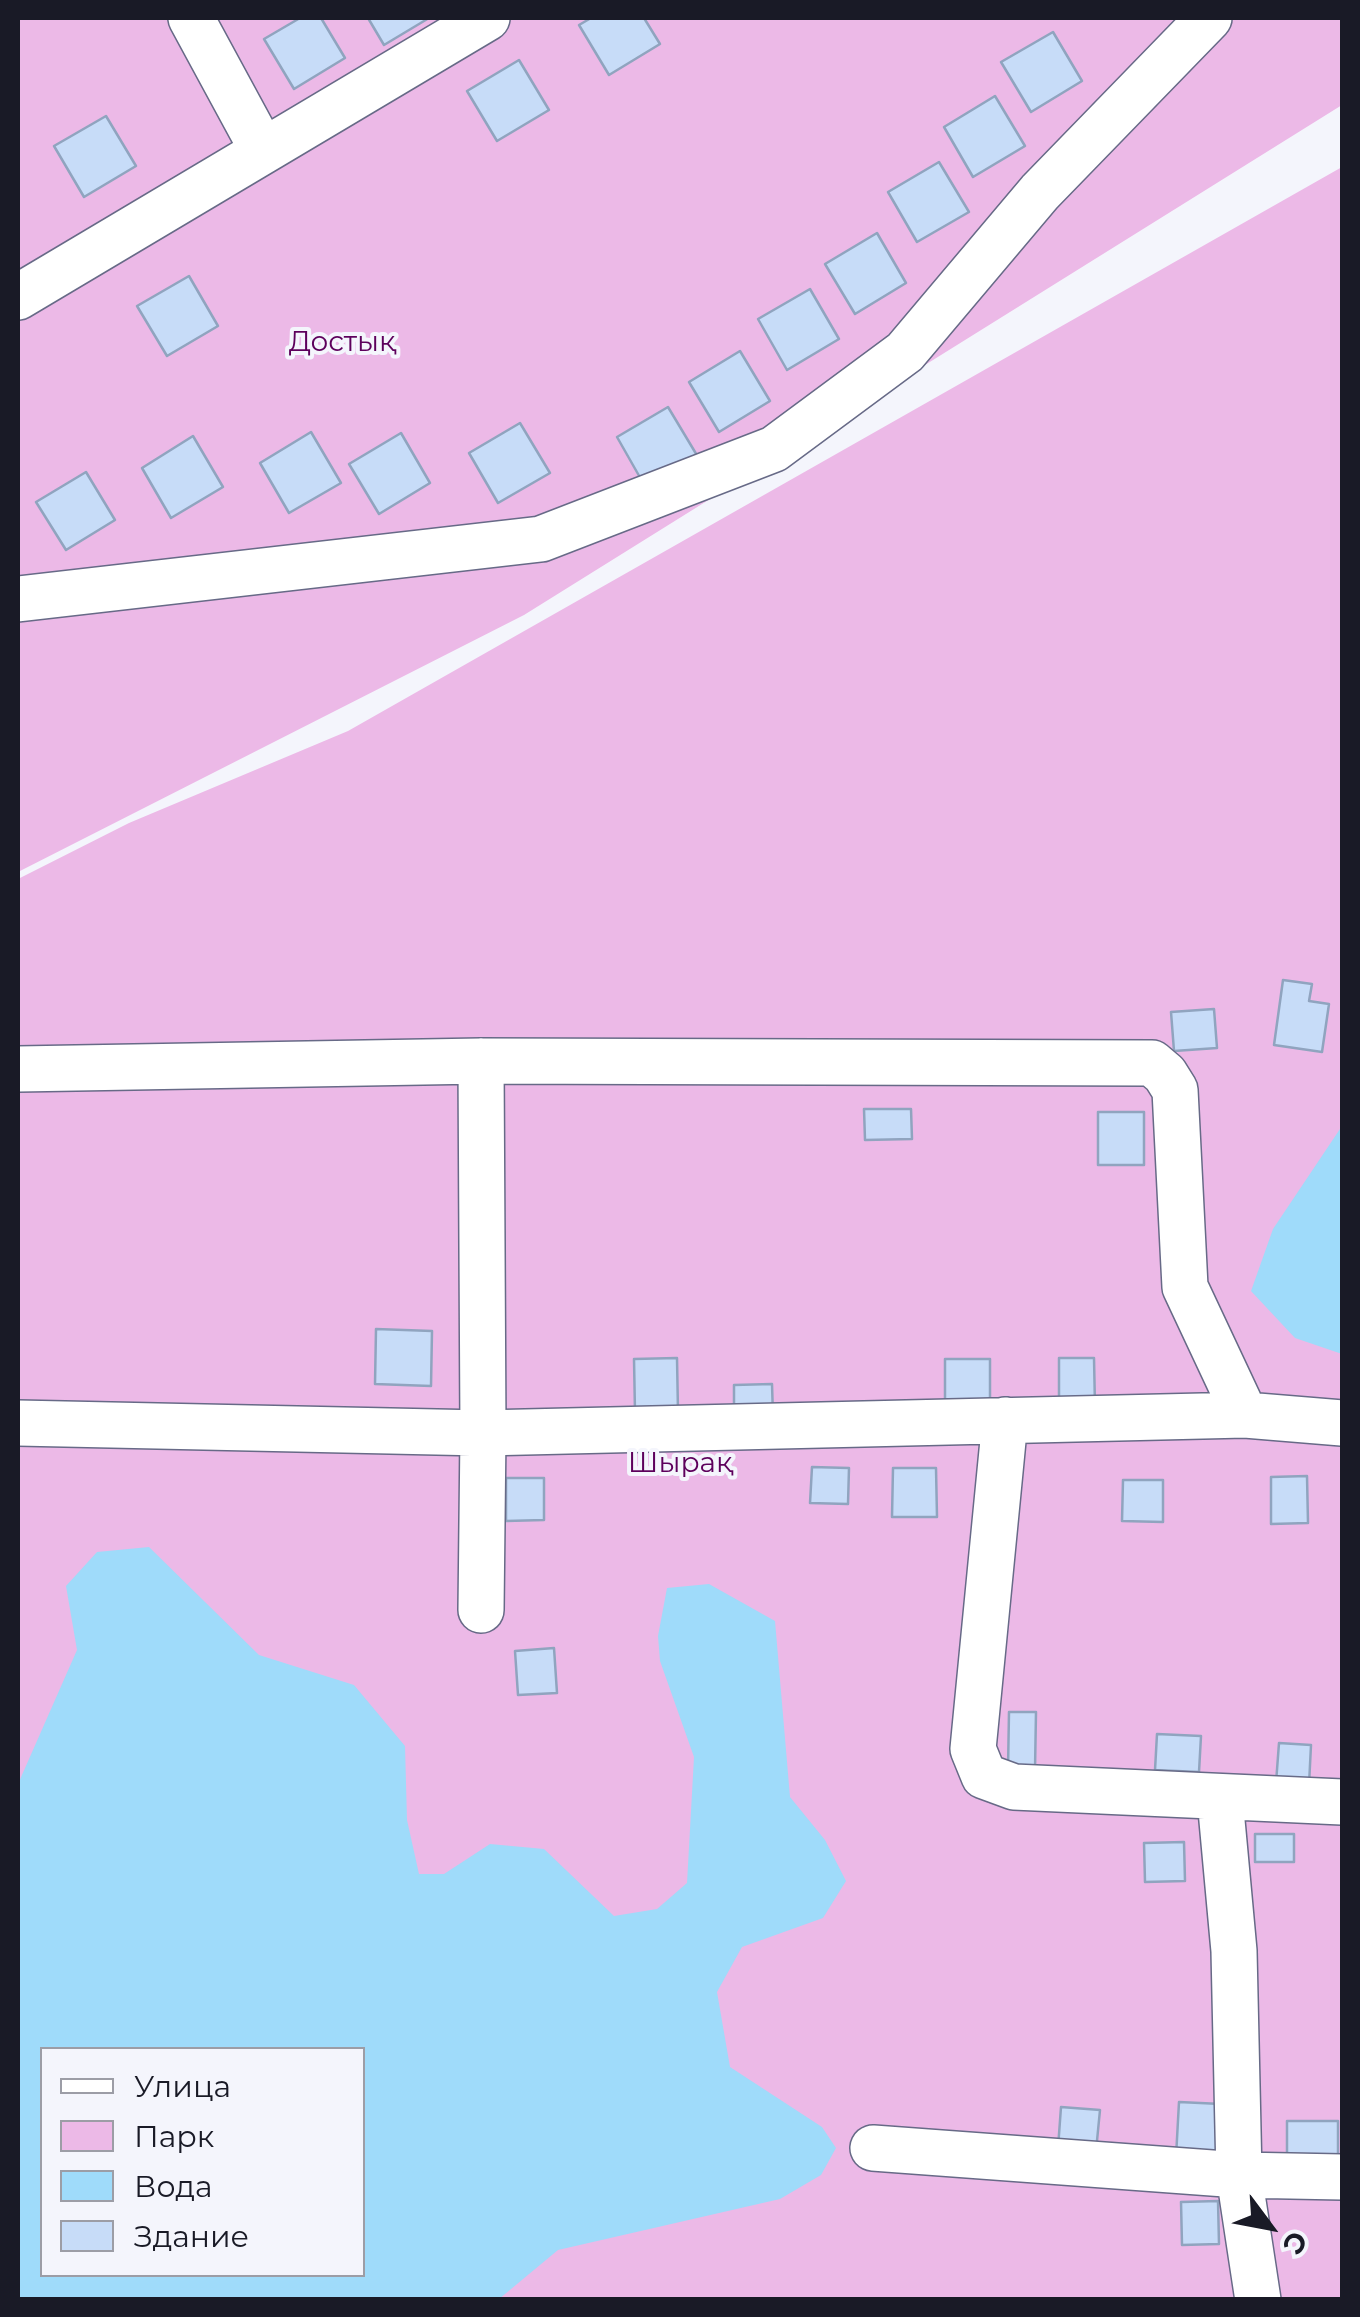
<!DOCTYPE html>
<meta charset="utf-8">
<style>
body{margin:0}
#map{position:relative;width:1360px;height:2317px;overflow:hidden;background:#f4f5fc;font-family:Montserrat,sans-serif}
canvas{display:block}
.frame{position:absolute;inset:0;border:20px solid #191a26;pointer-events:none}
.legend{position:absolute;left:40px;top:2047px;width:325px;height:230px;box-sizing:border-box;background:#f4f5fc;border:2px solid #9c9da6;margin:0;padding:12px 18px;list-style:none;font-size:30px;color:#191a26}
.legend li{display:flex;align-items:center;gap:20px;height:50px}
.legend b{width:50px;border:2px solid #9c9da6}
.north{position:absolute;left:1220px;top:2177px;width:100px;height:100px;-webkit-text-stroke:8px #f4f5fc;paint-order:stroke;rotate:122deg;font-size:28px;font-weight:700;line-height:40px;text-align:center;color:#191a26}
.north::after{content:'';display:block;margin:auto;width:35px;height:45px;background:#191a26;clip-path:polygon(50% 0,100% 100%,50% 72%,0 100%)}
</style>
<div id="map">
<canvas width="1360" height="2317"></canvas>
<div class="frame"></div>
<ul class="legend">
<li><b style="height:12px;background:#fff"></b>Улица</li>
<li><b style="height:28px;background:#ecb9e7"></b>Парк</li>
<li><b style="height:28px;background:#9fdbfa"></b>Вода</li>
<li><b style="height:28px;background:#c7dcf8"></b>Здание</li>
</ul>
<div class="north">С</div>
</div>
<script>
const g = document.querySelector('canvas').getContext('2d');
g.lineJoin = 'round';
function fillPath(path, color) {
  g.fillStyle = color;
  g.fill(path, 'evenodd');
}
function trace(path, color, width, dash) {
  g.strokeStyle = color;
  g.lineWidth = width;
  g.lineCap = dash ? 'butt' : 'round';
  g.setLineDash(dash || []);
  g.stroke(path);
}
function drawText(font, color, halo, rows, align = 'center') {
  g.font = font + ' Montserrat,sans-serif';
  g.lineWidth = 8;
  g.setLineDash([]);
  g.textBaseline = 'middle';
  g.strokeStyle = halo;
  g.fillStyle = color;
  for (const [text, x, y, turn = 0] of rows) {
    g.save();
    g.translate(x, y);
    g.rotate((+turn || 0) * Math.PI / 180);
    g.textAlign = isNaN(turn) ? turn : align;
    if (halo) g.strokeText(text, 0, 0);
    g.fillText(text, 0, 0);
    g.restore();
  }
}
fillPath(new Path2D(`
 M18,18H1342V105L524,615L18,872Z
 M1342,167V2299L18,2300V879L129,823L348,731ZM42,2050H362V2274H42Z`), '#ecb9e7');
fillPath(new Path2D(`
 M1342,1126V1354L1295,1338L1251,1291L1273,1229Z
 M149,1547L259,1655L354,1685L405,1746L407,1820L419,1874H444L490,1844L544,1849L614,1916L657,1909L687,1883L694,1757L660,1661L658,1636L667,1588L709,1584L775,1621L790,1797L825,1840L846,1881L823,1918L742,1947L717,1992L730,2067L822,2127L836,2148L821,2175L780,2199L558,2250L499,2299H18V1784L77,1650L66,1586L97,1552ZM42,2050H362V2274H42Z`), '#9fdbfa');
const building = new Path2D(`
 M300,18H321L345,58L294,89L264,39Z
 M368,18H429L384,45Z
 M591,18H644L660,44L609,75L579,25Z
 M1053,32L1082,81L1031,112L1001,62Z
 M519,60L549,110L497,141L467,91Z
 M995,96L1025,146L973,177L944,127Z
 M106,116L136,166L84,197L54,146Z
 M939,162L969,212L917,242L888,192Z
 M877,233L906,283L855,314L825,264Z
 M189,276L218,326L167,356L137,306Z
 M810,289L839,339L787,370L758,319Z
 M740,351L770,401L719,432L689,382Z
 M668,407L698,457L646,488L617,437Z
 M520,423L550,473L498,503L469,453Z
 M311,432L341,483L289,513L260,463Z
 M401,433L430,483L379,514L349,464Z
 M193,436L223,487L171,518L142,468Z
 M86,472L115,520L66,550L36,502Z
 M1283,980L1312,984L1309,1001L1329,1004L1322,1052L1274,1045Z
 M1214,1009L1217,1048L1174,1051L1171,1012Z
 M864,1109H911L912,1139L865,1140Z
 M1098,1112H1144V1165H1098Z
 M376,1329L432,1331L431,1386L375,1384Z
 M677,1358L678,1412L635,1413L634,1359Z
 M1059,1358H1094L1095,1407H1059Z
 M945,1359H990V1415H945Z
 M772,1384L773,1416H734V1385Z
 M812,1467L849,1468L848,1504L810,1503Z
 M893,1468H936L937,1517H892Z
 M1307,1476L1308,1523L1271,1524V1477Z
 M506,1478H544V1520L506,1521Z
 M1123,1480H1163V1522L1122,1521Z
 M554,1648L557,1693L518,1695L515,1651Z
 M1009,1712H1036L1035,1770H1008Z
 M1157,1734L1201,1736L1199,1772L1155,1770Z
 M1279,1743L1311,1745L1309,1785L1276,1783Z
 M1255,1834H1294V1862H1255Z
 M1184,1842L1185,1881L1145,1882L1144,1843Z
 M1179,2102L1221,2104L1219,2158L1176,2157Z
 M1061,2107L1100,2110L1096,2151L1058,2148Z
 M1287,2121H1338V2158H1287Z
 M1218,2201L1219,2244L1182,2245L1181,2202Z`);
fillPath(building, '#c7dcf8');
trace(building, '#90a4bf', 2.5);
const minor = new Path2D(`
 M191,18L262,149
 M18,297L487,18
 M18,599L541,539L774,449L905,352L1040,192L1209,18
 M18,1069L481,1061L1152,1063L1165,1074L1175,1090L1185,1287L1245,1415
 M1005,1420L973,1749L984,1776L1014,1787L1342,1802
 M18,1423L483,1433L1245,1415L1342,1423
 M481,1610L483,1433L481,1061
 M1220,1799L1234,1951L1239,2175L1258,2300
 M873,2148L1239,2175L1342,2177`);
trace(minor, '#676a87', 48);
trace(minor, '#fff', 45);
drawText('28px', '#5d005c', '#f4f5fc', [
 ["Достық",342,343],
 ["Шырақ",680,1464]
]);
</script>
